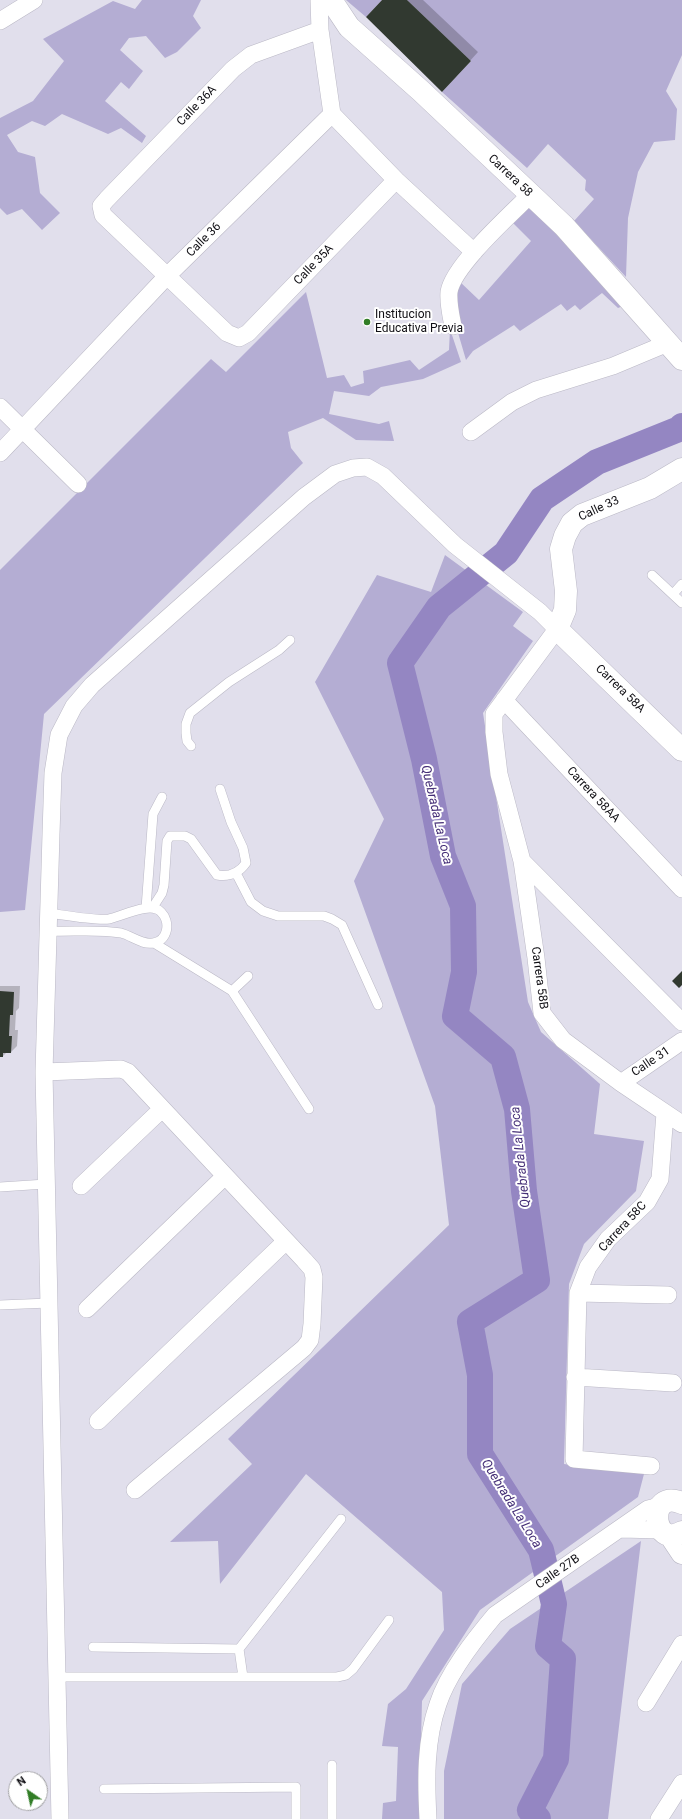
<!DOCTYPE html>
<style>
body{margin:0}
#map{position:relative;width:682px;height:1819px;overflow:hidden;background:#e1dfec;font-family:Roboto,sans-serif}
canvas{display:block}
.north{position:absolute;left:8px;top:1771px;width:40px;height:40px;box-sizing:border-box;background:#fff;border:1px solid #9f9fa1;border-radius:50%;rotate:326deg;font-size:11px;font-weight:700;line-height:16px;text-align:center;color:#100f14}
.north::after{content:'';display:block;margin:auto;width:14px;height:18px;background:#317d26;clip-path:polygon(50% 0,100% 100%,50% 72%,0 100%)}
</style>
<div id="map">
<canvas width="682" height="1819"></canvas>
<div class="north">N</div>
</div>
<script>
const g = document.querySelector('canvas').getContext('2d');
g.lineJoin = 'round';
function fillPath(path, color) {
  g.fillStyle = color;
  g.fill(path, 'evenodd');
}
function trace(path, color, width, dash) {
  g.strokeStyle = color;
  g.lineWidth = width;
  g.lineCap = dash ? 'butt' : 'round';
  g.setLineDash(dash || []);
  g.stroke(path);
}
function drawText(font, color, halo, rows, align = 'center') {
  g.font = font + ' Roboto,sans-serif';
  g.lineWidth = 4;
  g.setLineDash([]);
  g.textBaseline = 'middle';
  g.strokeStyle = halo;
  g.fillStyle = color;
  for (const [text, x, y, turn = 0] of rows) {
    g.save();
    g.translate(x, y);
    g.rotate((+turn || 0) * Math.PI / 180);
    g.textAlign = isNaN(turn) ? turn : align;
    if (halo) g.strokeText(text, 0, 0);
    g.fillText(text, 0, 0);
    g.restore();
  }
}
fillPath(new Path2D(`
 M142,0H201L193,16L201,28L177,52L165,58L146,36L129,38L120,50L143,71L129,89L121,82L105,101L146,136L142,143L121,128L108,134L62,114L45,126L32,121L7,135L18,152L35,157L40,193L60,213L42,230L22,209L7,215L0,208V118L33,101L64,61L43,39L113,1L135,9Z
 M346,0H382L366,17Z
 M407,0H682V55L666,91L677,109L675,140L654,142L638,172L628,218L626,277L574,221L594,199L585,190L586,180L548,144L527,168L442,92L471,61Z
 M525,206H533L623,306L618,308L602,293L580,310L575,305L567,311L561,304L520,331L514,325L473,351L466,360L454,319L458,280L479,300L531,241L511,221Z
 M306,292L327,378L344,375L351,387L364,383L363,371L410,360L419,370L449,350L450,329L461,362L423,379L381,387L369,396L334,391L329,414L379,424L389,421L394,441L356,440L323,418L288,432L291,448L303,463L44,714L25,910L0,912V570L211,359L226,372Z
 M445,555L523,612L513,626L533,641L483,713L528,1002L541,1032L600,1084L594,1134L644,1141L636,1191L584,1244L569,1284L564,1464L644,1474L638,1497L480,1610L422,1701L419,1819H382L383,1803L396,1801L398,1747L382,1746L388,1704L406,1689L444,1630L442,1592L306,1474L220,1584L218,1541L170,1542L252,1464L228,1439L449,1225L435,1106L354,881L384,819L315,682L377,575L431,592Z
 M641,1541L608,1819H444V1771L462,1684L510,1629Z`), '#b4add3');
fillPath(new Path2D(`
 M383,0H423L478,52L450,83Z
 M0,986H20L19,1008L16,1011L15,1030H18L17,1046L11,1052H7L3,1056H0Z`), '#0003');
trace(new Path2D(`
 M538,1819L530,1810L556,1759L563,1659L548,1646L554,1604L541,1550L480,1454V1375L470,1322L537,1280L524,1191L517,1109L503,1057L455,1016L464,972L463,906L443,856L424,759L400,663L439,607L506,553L542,499L597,462L679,429L682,426`), '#9486c2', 26);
fillPath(new Path2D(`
 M382,0H407L471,61L442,92L366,17Z
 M682,971V985L679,988L672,981Z
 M0,991L14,992L13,1015H10L9,1036H12L11,1053H3V1057H0Z`), '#313930');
const lane = new Path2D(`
 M652,575L682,603
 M673,594L682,584
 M191,746L187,741L186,733V724L190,713L229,682L279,650L290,640
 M236,873L251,902L263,911L278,916H324L332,919L342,925L378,1005
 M153,907L162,893L164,885L167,841L170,836H185L191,839L217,875C229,877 239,873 246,863L243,848L231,822L220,789
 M146,908L153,814L162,797
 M48,931C72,932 98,929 121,933C132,936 142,945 153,943C168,941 171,922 161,912C151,901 123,916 109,919C97,921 63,915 48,913
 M154,943L232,991L309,1109
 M232,991L248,976
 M0,1187L46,1184
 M0,1305L49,1303
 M93,1647L239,1649L341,1519
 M239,1649L243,1677
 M57,1677H337L346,1675L353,1669L389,1620
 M332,1765V1819
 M104,1789L296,1787V1819`);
const street = new Path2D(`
 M319,0L320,30L332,114
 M0,21L34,0
 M320,30L251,55L233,69L107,199L101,206L103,215L227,333L239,338L248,333L396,180
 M332,114L396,180L474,252
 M453,326C451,316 448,303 449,292C453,266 510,215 530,195
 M0,407L78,484
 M471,432L512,402L536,390L613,366L668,343
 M0,453L167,276L332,114
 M504,700L682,889
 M522,861L682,1022
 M44,1072L121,1069L128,1072L304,1260L312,1269L314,1277L312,1324L310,1340L304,1348L135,1490
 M621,1083L682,1041
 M81,1186L162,1109
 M578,1293L668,1295
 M87,1309L225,1176
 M575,1377L673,1383
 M98,1421L286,1241
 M651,1466L574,1459L578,1293L588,1267L608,1239L647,1202L660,1179L665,1113
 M621,1529L661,1530
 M646,1703L682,1644
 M60,1819L44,1072L51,834L53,773L59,735L74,706L92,685L304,497L335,474L353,468L367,467L383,476L455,545L540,612L557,629L494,714V732L499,774L522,861L536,958L542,1013L563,1040L621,1083L682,1124
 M428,1819C426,1781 425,1741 438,1704C448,1673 474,1640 495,1615L648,1509L660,1506
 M659,1819L682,1783`);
const secondary = new Path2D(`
 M331,0L349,27L421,91L564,226L682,359
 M682,469L650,488L582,515L572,523L565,536L561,549L566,591L565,610L557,629L682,750
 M682,1503C646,1488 652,1550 682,1532
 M670,1535L682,1553`);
trace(lane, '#bab8c5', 10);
trace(street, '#bab8c5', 18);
trace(secondary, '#bab8c5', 23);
trace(lane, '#fff', 9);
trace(street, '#fff', 17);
trace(secondary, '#fff', 22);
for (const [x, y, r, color] of [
 [367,322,4,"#317d26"]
]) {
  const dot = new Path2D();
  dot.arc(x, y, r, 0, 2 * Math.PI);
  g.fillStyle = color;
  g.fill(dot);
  trace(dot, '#fff', 1.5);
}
drawText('12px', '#100f14', '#fff', [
 ["Calle 36A",197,106,-46],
 ["Carrera 58",510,176,43],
 ["Calle 36",204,240,-45],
 ["Calle 35A",314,265,-46],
 ["Calle 33",599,509,-25],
 ["Carrera 58A",620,689,44],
 ["Carrera 58AA",593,795,47],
 ["Carrera 58B",539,978,82],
 ["Calle 31",651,1062,-34],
 ["Carrera 58C",623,1227,-47],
 ["Calle 27B",558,1572,-35]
]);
drawText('12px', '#100f14', '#fff', [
 ["Institucion",375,315],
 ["Educativa Previa",375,329]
], 'left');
drawText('italic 13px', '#452f77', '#fff', [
 ["Quebrada La Loca",436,815,77],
 ["Quebrada La Loca",521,1157,-96],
 ["Quebrada La Loca",511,1504,58]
]);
</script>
